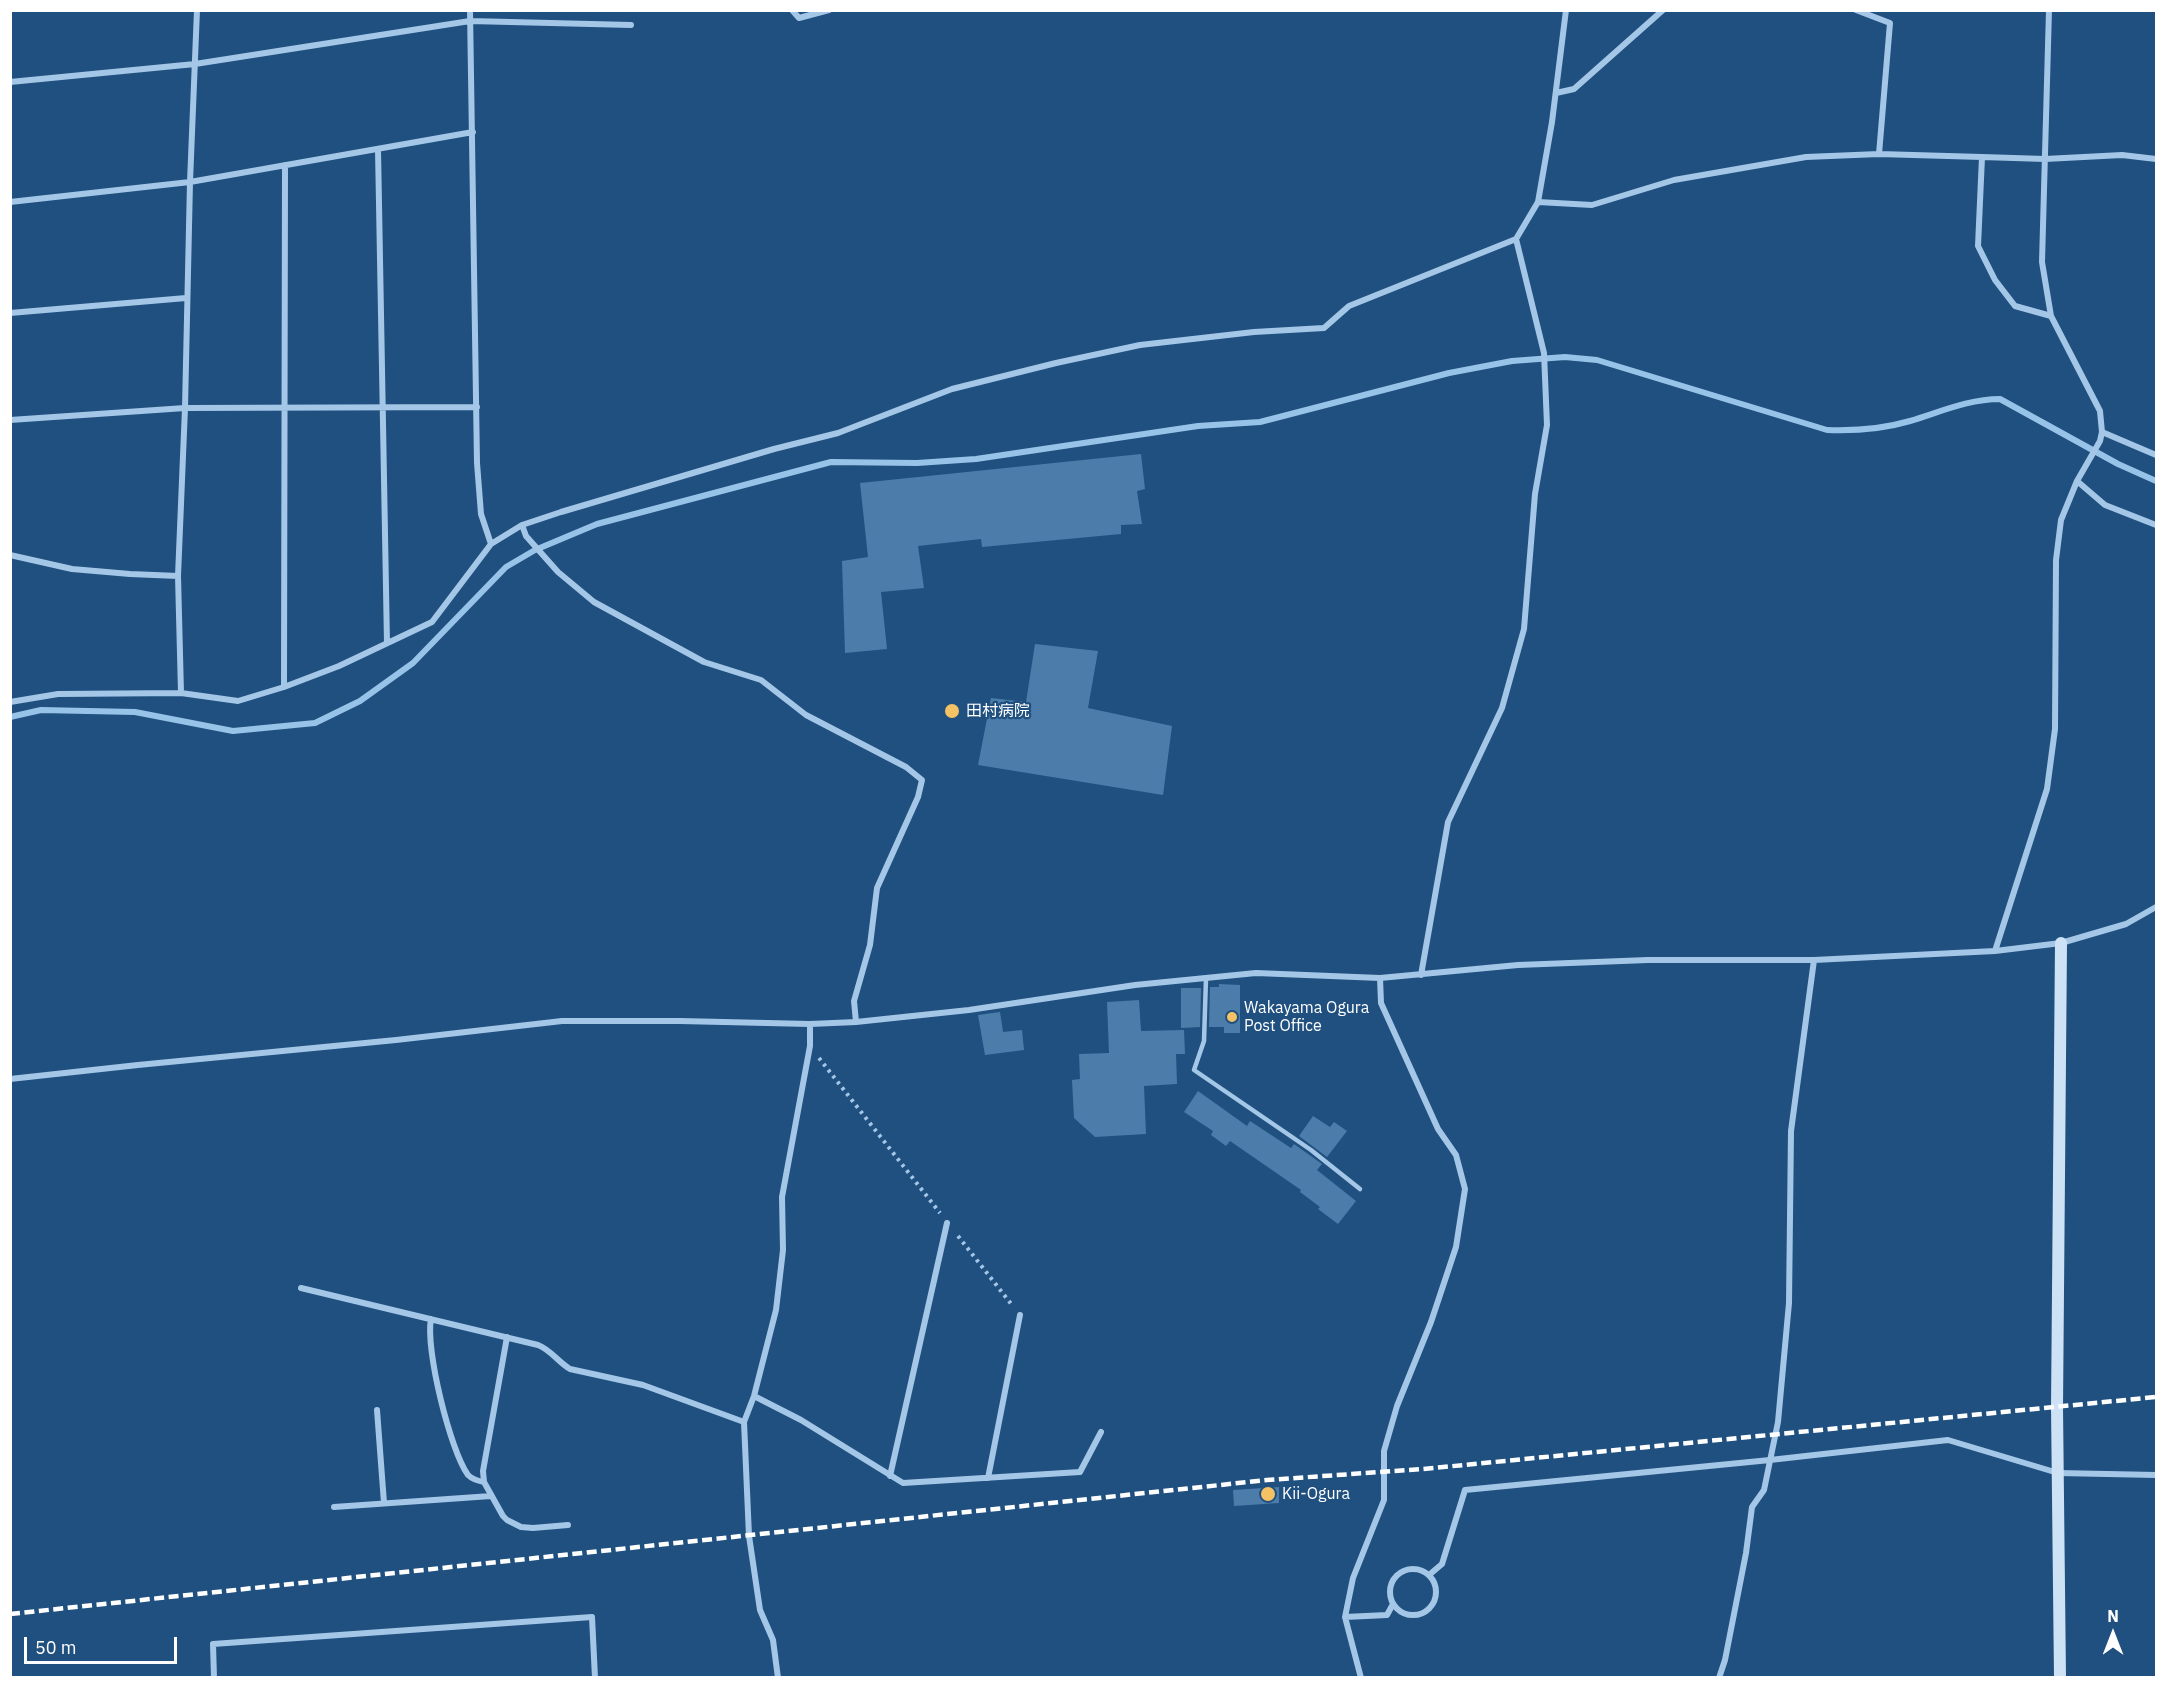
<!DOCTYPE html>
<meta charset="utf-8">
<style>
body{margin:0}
#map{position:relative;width:2167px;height:1688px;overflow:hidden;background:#20507f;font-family:"IBM Plex Sans",sans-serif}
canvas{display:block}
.frame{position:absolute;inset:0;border:12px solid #fff;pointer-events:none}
.north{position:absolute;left:2083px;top:1604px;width:60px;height:60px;-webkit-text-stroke:4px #20507f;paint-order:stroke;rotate:0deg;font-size:16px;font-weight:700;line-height:24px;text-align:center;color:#fff}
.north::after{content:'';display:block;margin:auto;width:21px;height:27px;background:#fff;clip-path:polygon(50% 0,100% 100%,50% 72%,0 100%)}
.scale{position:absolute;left:24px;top:1637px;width:153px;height:27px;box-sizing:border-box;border:3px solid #fff;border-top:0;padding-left:8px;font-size:18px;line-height:21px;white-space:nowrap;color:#fff;-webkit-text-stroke:4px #20507f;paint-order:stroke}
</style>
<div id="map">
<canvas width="2167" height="1688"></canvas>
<div class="frame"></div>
<div class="north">N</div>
<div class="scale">50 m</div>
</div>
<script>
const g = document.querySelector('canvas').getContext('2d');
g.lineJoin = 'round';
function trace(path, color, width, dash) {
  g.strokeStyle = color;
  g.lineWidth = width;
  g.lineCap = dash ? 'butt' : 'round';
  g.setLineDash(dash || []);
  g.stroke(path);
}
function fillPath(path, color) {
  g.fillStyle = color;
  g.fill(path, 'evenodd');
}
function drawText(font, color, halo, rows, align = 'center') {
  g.font = font + ' "IBM Plex Sans","Noto Sans JP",sans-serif';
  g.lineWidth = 4.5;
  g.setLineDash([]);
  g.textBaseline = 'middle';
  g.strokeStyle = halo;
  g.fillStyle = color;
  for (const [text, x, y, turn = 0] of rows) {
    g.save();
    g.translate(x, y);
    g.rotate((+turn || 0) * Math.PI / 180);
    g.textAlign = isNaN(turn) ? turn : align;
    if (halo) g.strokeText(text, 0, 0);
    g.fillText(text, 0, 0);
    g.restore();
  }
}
trace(new Path2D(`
 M10,717L41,710L135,712L233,731L315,723L360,701L413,663L506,567L535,550L597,524L831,462L917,463L976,459L1198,426L1260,422L1449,373L1512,361L1565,357L1597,360L1827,430C1855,431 1883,429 1910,421C1940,412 1969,399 2000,399L2118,464L2156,481`), '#98c3e9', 6);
fillPath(new Path2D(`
 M1141,454L1145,489L1137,491L1142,524L1121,525V534L982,547L981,539L918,546L924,588L881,592L887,649L845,653L842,561L868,557L860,483Z
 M1035,644L1098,651L1088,708L1172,726L1163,795L978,765L991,698L1026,702Z
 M1219,984L1240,985V1033H1224V1027H1209L1210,987H1219Z
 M1181,988H1201L1200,1027L1181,1028Z
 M1139,1000L1141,1031L1184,1030L1185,1054H1176L1177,1084L1144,1086L1146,1134L1095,1137L1074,1118L1072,1080L1080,1079L1079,1054L1109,1053L1107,1002Z
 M1000,1012L1003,1032L1022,1030L1024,1050L985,1055L978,1015Z
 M1198,1091L1247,1126L1250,1121L1291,1148L1294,1144L1322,1164L1317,1170L1356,1201L1338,1224L1318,1209L1320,1207L1300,1192L1301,1190L1230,1141L1226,1146L1211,1135L1213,1131L1184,1112Z
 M1313,1116L1330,1127L1334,1122L1347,1131L1327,1157L1299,1136Z
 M1279,1487V1503L1234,1506L1233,1490Z`), '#4c7caa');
trace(new Path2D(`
 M819,1058L940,1213
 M958,1236L1012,1305`), '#a4c7e7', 4, [3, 4.5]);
trace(new Path2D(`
 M1206,978L1204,1041L1194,1070L1311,1150L1360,1189`), '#a4c7e7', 4.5);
trace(new Path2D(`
 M470,10L477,463L481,514L491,544
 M792,10L799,18L829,10
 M1856,10L1890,23L1879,154L1982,157L1978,246L1995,280L2015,306L2051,316
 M10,82L195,64L470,21L631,25
 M1556,93L1574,89L1663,10
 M378,149L387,643
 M1982,157L2045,159L2122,155L2156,159
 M10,202L190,182L473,132
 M1538,202L1592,205L1674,180L1806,157L1879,154
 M10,313L186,298
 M10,420L185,408L477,407
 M2102,432L2156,455
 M2077,481L2105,505L2156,525
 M522,525L526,536L558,572L594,602L704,662L761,680L806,715L906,767L922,780L918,797L877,888L870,945L854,1001L856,1022
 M10,555L72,569L130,574L178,576
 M284,687L285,165
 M181,693L178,576L185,408L190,182L197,10
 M10,702L58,694L181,693L238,701L284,687L339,666L432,622L491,544L522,525L561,512L774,449L838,433L952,389L1056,363L1140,345L1254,332L1324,328L1349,306L1516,239L1538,202L1552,122L1566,10
 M1995,951L2047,789L2055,729L2056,560L2061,520L2077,481L2100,441L2102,432L2100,411L2051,316L2042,262L2049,10
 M1421,975L1448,822L1502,708L1524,629L1535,494L1547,425L1544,353L1516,239
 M10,1079L138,1065L396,1040L562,1021H680L810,1024L856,1022L969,1010L1135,985L1256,973L1380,978L1518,965L1648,960H1814L1995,951L2061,943L2126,924L2156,907
 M301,1288L538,1345C551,1350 558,1362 570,1369L643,1385L744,1422
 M431,1319C425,1348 450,1450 468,1475C473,1480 478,1481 484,1482
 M507,1337L483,1471L484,1482L503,1516L507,1520L521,1527L533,1528L568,1525
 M754,1396L801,1420L903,1483L1080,1472L1101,1432
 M377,1410L384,1503
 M890,1476L947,1223
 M988,1478L1020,1315
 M334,1507L491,1496
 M1390 1592a23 23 0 1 1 46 0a23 23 0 1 1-46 0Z
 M1429,1575L1442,1564L1465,1490L1770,1460L1948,1440L2058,1473L2156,1475
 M1345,1617L1387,1615L1393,1604
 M214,1678L213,1644L592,1617L595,1678
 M778,1678L773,1640L760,1610L749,1536L744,1422L754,1396L776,1310L783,1250L782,1197L810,1046V1024
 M1361,1678L1345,1617L1353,1578L1384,1500V1451L1397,1406L1431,1322L1456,1247L1465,1189L1456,1155L1438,1129L1381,1003L1380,978
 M1719,1678L1725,1660L1746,1553L1752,1507L1764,1490L1778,1422L1789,1303L1791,1131L1814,960`), '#a4c7e7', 6);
trace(new Path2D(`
 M2060,1678L2057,1407L2061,943`), '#cee2f6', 12);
trace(new Path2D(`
 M10,1614L1267,1480L1423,1469L2156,1397`), '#fff', 4.5, [10, 4.5]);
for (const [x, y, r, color] of [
 [952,711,8,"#f5c165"],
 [1232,1017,6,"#f5c165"],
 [1268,1494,8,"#f5c165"]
]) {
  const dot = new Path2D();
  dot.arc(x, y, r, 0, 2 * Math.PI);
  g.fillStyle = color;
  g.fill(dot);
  trace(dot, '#20507f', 2);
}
drawText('16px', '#fff', '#20507f', [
 ["田村病院",966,711],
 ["Wakayama Ogura",1244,1008],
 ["Post Office",1244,1026],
 ["Kii-Ogura",1282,1494]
], 'left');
</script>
